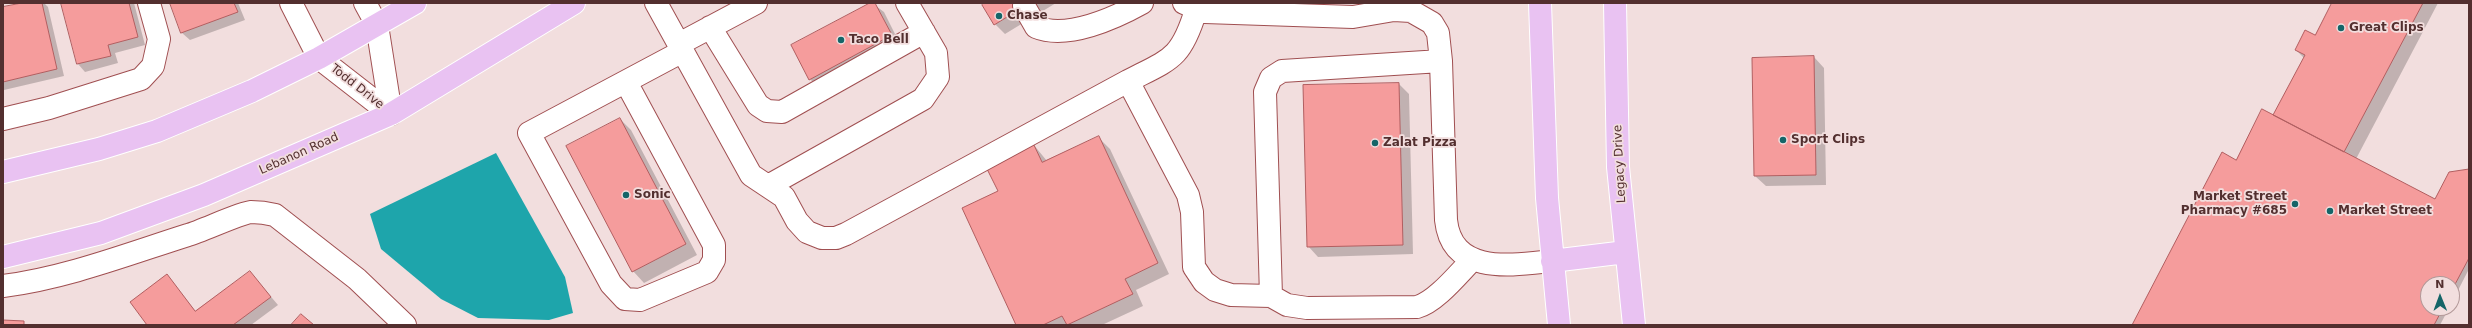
<!DOCTYPE html>
<style>
body{margin:0}
#map{position:relative;width:2472px;height:328px;overflow:hidden;background:#f2dede;font-family:"DejaVu Sans",sans-serif}
canvas{display:block}
.frame{position:absolute;inset:0;border:4px solid #532f2f;pointer-events:none}
.north{position:absolute;left:2420px;top:276px;width:40px;height:40px;box-sizing:border-box;background:#f2dede;border:1px solid #b29898;border-radius:50%;rotate:359deg;font-size:11px;font-weight:700;line-height:16px;text-align:center;color:#532f2f}
.north::after{content:'';display:block;margin:auto;width:14px;height:18px;background:#156568;clip-path:polygon(50% 0,100% 100%,50% 72%,0 100%)}
</style>
<div id="map">
<canvas width="2472" height="328"></canvas>
<div class="frame"></div>
<div class="north">N</div>
</div>
<script>
const g = document.querySelector('canvas').getContext('2d');
g.lineJoin = 'round';
function fillPath(path, color) {
  g.fillStyle = color;
  g.fill(path, 'evenodd');
}
function trace(path, color, width, dash) {
  g.strokeStyle = color;
  g.lineWidth = width;
  g.lineCap = dash ? 'butt' : 'round';
  g.setLineDash(dash || []);
  g.stroke(path);
}
function drawText(font, color, halo, rows, align = 'center') {
  g.font = font + ' "DejaVu Sans",sans-serif';
  g.lineWidth = 3.5;
  g.setLineDash([]);
  g.textBaseline = 'middle';
  g.strokeStyle = halo;
  g.fillStyle = color;
  for (const [text, x, y, turn = 0] of rows) {
    g.save();
    g.translate(x, y);
    g.rotate((+turn || 0) * Math.PI / 180);
    g.textAlign = isNaN(turn) ? turn : align;
    if (halo) g.strokeText(text, 0, 0);
    g.fillText(text, 0, 0);
    g.restore();
  }
}
fillPath(new Path2D(`
 M496,153L565,277L573,313L549,320L478,318L441,299L381,249L370,214Z`), '#1ea5ab');
fillPath(new Path2D(`
 M27,3H44L48,7L64,76L4,90L3,9Z
 M62,3H134L145,45L115,53L118,63L85,72L78,64Z
 M171,3H238L245,20L190,40L182,33Z
 M872,3L884,12L901,46L820,89L810,79Z
 M986,3H1056L1005,34L995,24Z
 M2333,3H2438L2356,159L2436,200L2469,170V269L2452,302V284H2428V308H2449L2440,325H2133L2236,161L2278,119L2304,58L2296,50L2315,37Z
 M1814,57L1824,68L1826,185L1766,186L1755,176Z
 M1399,84L1409,94L1413,254L1318,257L1308,246Z
 M620,119L631,130L697,255L644,283L633,271Z
 M1098,137L1110,149L1169,274L1136,290L1143,306L1102,325H1018L999,191L1033,144L1047,161Z
 M250,272L278,305L251,325H149L167,275L196,312Z`), '#0003');
const building = new Path2D(`
 M22,3H42L57,69L3,82V7Z
 M61,3H129L138,37L108,45L111,56L77,64Z
 M170,3H234L238,12L181,33Z
 M870,3H875L892,35L809,80L791,45Z
 M984,3H1030L994,25L982,5Z
 M2332,3H2423L2344,152L2273,115L2305,55L2295,50L2305,30L2315,35Z
 M1814,56L1816,175L1754,176L1752,58Z
 M1399,83L1403,245L1307,247L1303,85Z
 M2262,109L2435,199L2449,172L2469,169V258L2452,290V284H2428V308H2443L2434,325H2132L2222,152L2236,160Z
 M620,118L686,244L632,272L566,146Z
 M1099,136L1158,263L1125,279L1133,294L1067,325L1062,316L1043,325H1016L962,208L998,191L985,165L1033,143L1042,162Z
 M250,271L271,297L233,325H147L130,302L167,274L195,311Z
 M301,314L314,325H291Z
 M3,320L24,321V325H3Z`);
fillPath(building, '#f59c9c');
trace(building, '#b15e60', 1);
const minor = new Path2D(`
 M291,3L319,58L391,114
 M365,3L377,25L391,114
 M656,3L751,175L784,197L797,221L807,232L822,238H836L846,234L1128,81C1171,59 1181,59 1196,10
 M1184,3L1205,12L1353,17L1394,10L1411,11L1432,23L1438,33L1441,61L1446,220C1452,276 1513,265 1552,261
 M1024,6L1036,27C1067,40 1115,18 1142,3
 M710,27L758,105L767,111L782,112L924,32
 M679,44L756,3
 M1128,81L1188,195L1192,212L1194,267L1204,282L1215,290L1231,295L1271,296L1287,305L1307,308L1417,307C1436,302 1459,273 1473,259
 M626,82L714,245V260L707,272L640,300L625,299L611,284L529,133L683,51
 M3,119L49,108L141,79L153,66L159,39L149,3
 M768,186L923,99L938,77L936,53L907,3
 M3,286C66,278 128,254 188,235C202,231 240,213 251,212C259,212 267,213 275,215L357,279L405,325
 M1271,296L1265,92L1271,78L1282,71L1441,61`);
const major = new Path2D(`
 M1540,3L1547,198L1559,325
 M1615,3L1618,167L1634,325
 M3,172L99,149L157,131L252,91L319,58L415,3
 M3,257L101,233L204,195L391,114L574,3
 M1552,261L1626,252`);
trace(minor, '#a04f51', 24);
trace(major, '#fff', 24);
trace(minor, '#fff', 22);
trace(major, '#e9c2f2', 22);
for (const [x, y, r, color] of [
 [999,16,4,"#156568"],
 [2341,28,4,"#156568"],
 [841,40,4,"#156568"],
 [1783,140,4,"#156568"],
 [1375,143,4,"#156568"],
 [626,195,4,"#156568"],
 [2295,204,4,"#156568"],
 [2330,211,4,"#156568"]
]) {
  const dot = new Path2D();
  dot.arc(x, y, r, 0, 2 * Math.PI);
  g.fillStyle = color;
  g.fill(dot);
  trace(dot, '#f2dede', 1.5);
}
drawText('bold 12px', '#532f2f', '#f2dede', [
 ["Chase",1007,16],
 ["Great Clips",2349,28],
 ["Taco Bell",849,40],
 ["Sport Clips",1791,140],
 ["Zalat Pizza",1383,143],
 ["Sonic",634,195],
 ["Market Street",2287,197,"right"],
 ["Pharmacy #685",2287,211,"right"],
 ["Market Street",2338,211]
], 'left');
drawText('12px', '#532f2f', '#f2dede', [
 ["Todd Drive",357,87,38],
 ["Lebanon Road",299,154,-24],
 ["Legacy Drive",1620,164,-93]
]);
</script>
